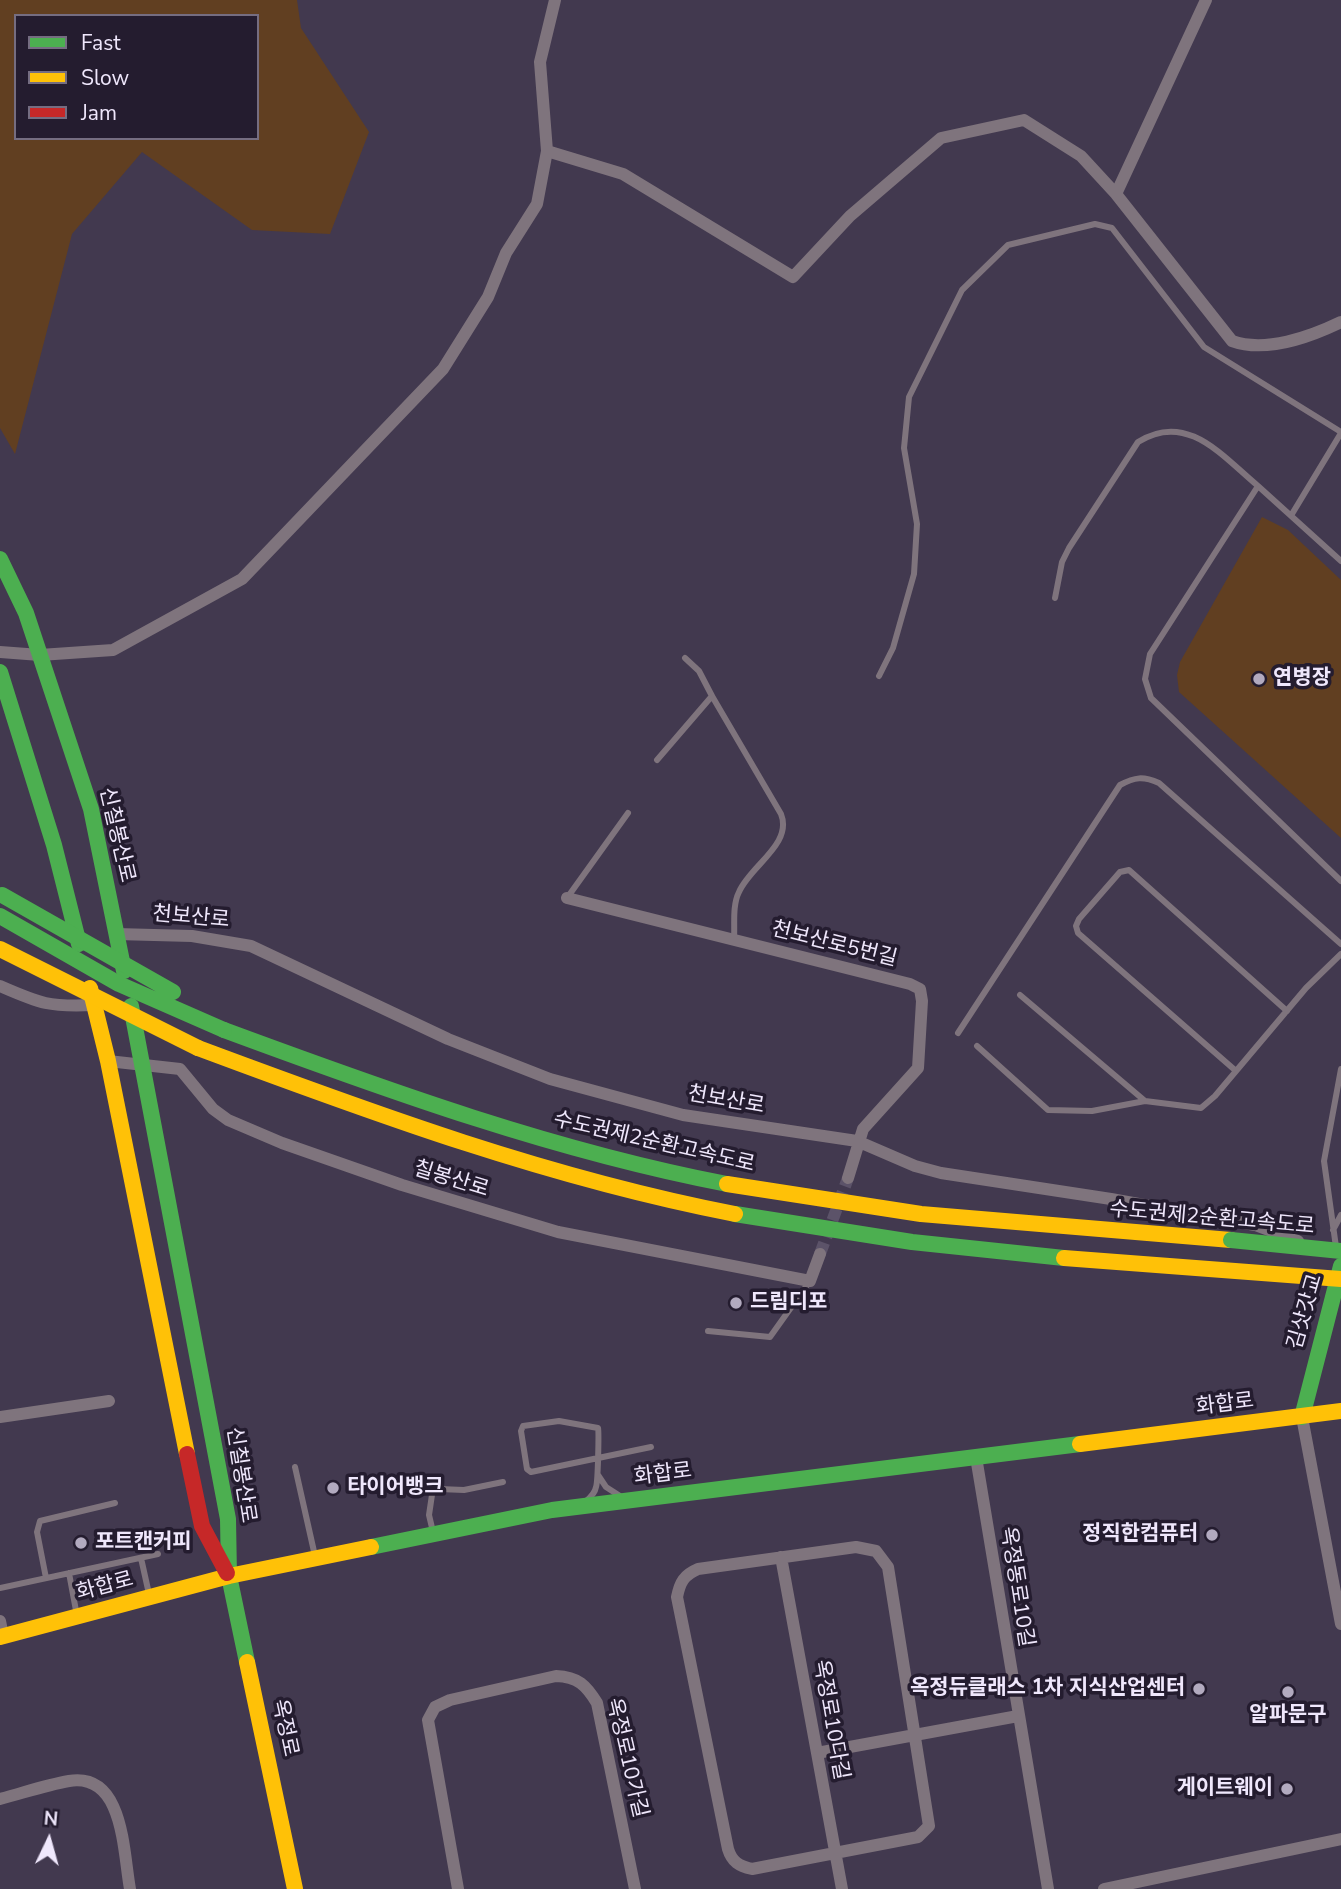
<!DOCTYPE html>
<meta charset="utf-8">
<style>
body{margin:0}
#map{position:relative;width:1341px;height:1889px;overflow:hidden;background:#42394f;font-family:"Nunito Sans",sans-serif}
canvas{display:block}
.legend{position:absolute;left:14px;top:14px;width:245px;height:126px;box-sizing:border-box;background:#241c2f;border:2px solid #756d81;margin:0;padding:9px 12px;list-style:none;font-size:21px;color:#efe7fc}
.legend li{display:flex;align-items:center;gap:14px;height:35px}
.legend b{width:35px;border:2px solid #756d81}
.north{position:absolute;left:14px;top:1805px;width:70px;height:70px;-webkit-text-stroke:5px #241c2f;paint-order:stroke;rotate:5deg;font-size:19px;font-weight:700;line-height:28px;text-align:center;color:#efe7fc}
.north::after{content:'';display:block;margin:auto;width:24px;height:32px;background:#efe7fc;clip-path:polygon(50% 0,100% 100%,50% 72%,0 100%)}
</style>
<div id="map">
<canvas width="1341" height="1889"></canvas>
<ul class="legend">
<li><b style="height:9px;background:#4caf50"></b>Fast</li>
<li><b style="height:9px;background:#ffc107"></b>Slow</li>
<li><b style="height:9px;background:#c62828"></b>Jam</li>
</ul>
<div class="north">N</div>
</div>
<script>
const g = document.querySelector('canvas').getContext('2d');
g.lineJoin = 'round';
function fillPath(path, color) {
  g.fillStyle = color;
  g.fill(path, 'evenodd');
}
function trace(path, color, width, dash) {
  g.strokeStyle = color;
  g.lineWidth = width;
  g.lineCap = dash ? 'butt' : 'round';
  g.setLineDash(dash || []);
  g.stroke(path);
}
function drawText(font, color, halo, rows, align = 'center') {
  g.font = font + ' "Nunito Sans","Noto Sans KR",sans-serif';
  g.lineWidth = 7;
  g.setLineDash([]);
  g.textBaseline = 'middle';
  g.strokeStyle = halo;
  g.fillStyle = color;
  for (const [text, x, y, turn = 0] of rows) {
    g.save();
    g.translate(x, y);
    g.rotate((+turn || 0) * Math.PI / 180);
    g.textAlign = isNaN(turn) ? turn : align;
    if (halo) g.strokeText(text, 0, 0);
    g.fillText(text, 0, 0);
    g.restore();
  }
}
fillPath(new Path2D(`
 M0,0H297L301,28L369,132L330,234L252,230L142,152L72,234L15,454L0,428ZM16,16H257V138H16Z
 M1262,517L1288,530L1341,580V838L1179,692L1177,675L1180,662Z`), '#613f21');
trace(new Path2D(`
 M820,1254L848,1178`), '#5c5369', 12, [12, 6]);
trace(new Path2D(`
 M1292,514L1341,433
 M1341,561L1258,486L1150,654L1145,679L1151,698L1341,881
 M1055,598L1062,562L1069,548L1138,442C1187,411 1222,456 1258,486
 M685,658L699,671L712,696
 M879,676L893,648L914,574L917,524L904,448L909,397L962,290L1008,245L1095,224L1112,228L1204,347L1341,432
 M657,760L712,696L781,814C793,844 750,866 739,892C732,906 735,925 734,940
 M567,898L628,813
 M1020,995L1145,1101
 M958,1033L1120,785C1135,777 1143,776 1159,783L1341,944
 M977,1046L1048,1110L1092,1111L1145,1101L1201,1108L1215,1096L1306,988L1341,954
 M1236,1071L1078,933L1076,926L1079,919L1120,872L1129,870L1287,1011
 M1333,1230L1341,1215
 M1336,1247L1324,1161L1341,1069
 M708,1331L770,1337L810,1281
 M295,1467L315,1556
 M598,1475L606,1487L620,1496
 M415,1488L464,1490L503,1482
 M433,1488L429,1515L433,1532
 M586,1501C591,1497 595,1493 596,1487C598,1482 599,1431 598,1428L559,1421L523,1426L521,1431L527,1469L531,1472L651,1447
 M141,1558L149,1594
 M69,1573L77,1616
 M46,1578L37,1532L40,1521L115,1503
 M0,1588L158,1554`), '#7f747d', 6);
trace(new Path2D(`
 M1206,0L1116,194L1232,341C1265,353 1310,337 1341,322
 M547,151L623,174L793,277L850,216L941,138L1024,120L1081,156L1116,194
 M0,652L40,655L113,650L242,579L443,369L488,297L506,253L537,204L547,151L540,62L555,0
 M567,898L910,984L920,989L922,1001L918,1068L863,1129L848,1178
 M116,934L192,936L251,946L448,1039L550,1079L683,1115L857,1141L915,1166L941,1173L1111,1199L1255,1225L1298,1241
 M0,986C41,1004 49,1007 94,1005
 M108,1061L180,1069L213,1109L228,1120L282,1143L402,1185L558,1232L810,1281L820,1254
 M0,1417L109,1401
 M1302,1417L1341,1624
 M976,1457L1048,1889
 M856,1547L876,1551L888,1567L929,1826L918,1837L752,1869C739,1866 732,1862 728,1849L677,1597C680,1582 684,1575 698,1569Z
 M781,1557L842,1889
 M0,1621L3,1636
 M817,1753L1018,1716
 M0,1799C23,1793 46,1785 69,1781C124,1772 123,1851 130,1889
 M458,1889L428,1720L435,1707L450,1700L556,1676C578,1677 586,1685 597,1703L635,1889
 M1104,1889L1341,1839`), '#7f747d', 12);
trace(new Path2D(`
 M0,559L26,613L91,809L124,971
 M0,672L54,845L79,944
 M131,1006L228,1519L229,1576L247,1662
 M224,1030C389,1091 555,1151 727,1184
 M735,1214L912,1242L1064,1258
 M1302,1417L1341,1266
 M371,1547L552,1510L1080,1444`), '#4caf50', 16);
trace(new Path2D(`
 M90,988L108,1061L187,1454
 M198,1048C375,1114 549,1178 735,1214
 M727,1184L921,1214L1231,1240
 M1064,1258L1341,1279
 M1080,1444L1341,1411
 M0,1637L229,1576L371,1547
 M247,1662L295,1889`), '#ffc107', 16);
trace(new Path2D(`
 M187,1454L202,1526L227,1573`), '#c62828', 16);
trace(new Path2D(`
 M2,895L173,992
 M0,916L119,984L224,1030
 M1231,1240L1341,1251`), '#4caf50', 16);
trace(new Path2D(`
 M0,949L198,1048`), '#ffc107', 16);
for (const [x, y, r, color] of [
 [1259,679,7,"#b2aabf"],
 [736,1303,7,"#b2aabf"],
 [333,1488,7,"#b2aabf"],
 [1212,1535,7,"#b2aabf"],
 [81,1543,7,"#b2aabf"],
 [1199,1689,7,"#b2aabf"],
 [1288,1692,7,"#b2aabf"],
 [1287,1789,7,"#b2aabf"]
]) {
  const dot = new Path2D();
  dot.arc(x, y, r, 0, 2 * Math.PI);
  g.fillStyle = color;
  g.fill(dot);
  trace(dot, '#241c2f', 2.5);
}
drawText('bold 21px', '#efe7fc', '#241c2f', [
 ["연병장",1273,679],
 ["드림디포",750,1303],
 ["타이어뱅크",347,1488],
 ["정직한컴퓨터",1198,1535,"right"],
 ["포트캔커피",95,1543],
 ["옥정듀클래스 1차 지식산업센터",1185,1689,"right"],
 ["알파문구",1288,1716,"center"],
 ["게이트웨이",1273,1789,"right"]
], 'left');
drawText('21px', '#efe7fc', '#241c2f', [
 ["신칠봉산로",116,835,77],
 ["천보산로",191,918,5],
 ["천보산로5번길",834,945,14],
 ["천보산로",726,1101,10],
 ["수도권제2순환고속도로",654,1143,13],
 ["칠봉산로",451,1180,17],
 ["수도권제2순환고속도로",1212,1219,5],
 ["김삿갓교",1306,1312,-74],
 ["화합로",1225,1405,-7],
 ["신칠봉산로",240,1475,81],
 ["화합로",663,1475,-7],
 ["화합로",105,1587,-15],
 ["옥정동로10길",1016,1587,81],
 ["옥정로10다길",830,1720,80],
 ["옥정로",284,1728,78],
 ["옥정로10가길",626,1758,77]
]);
</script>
